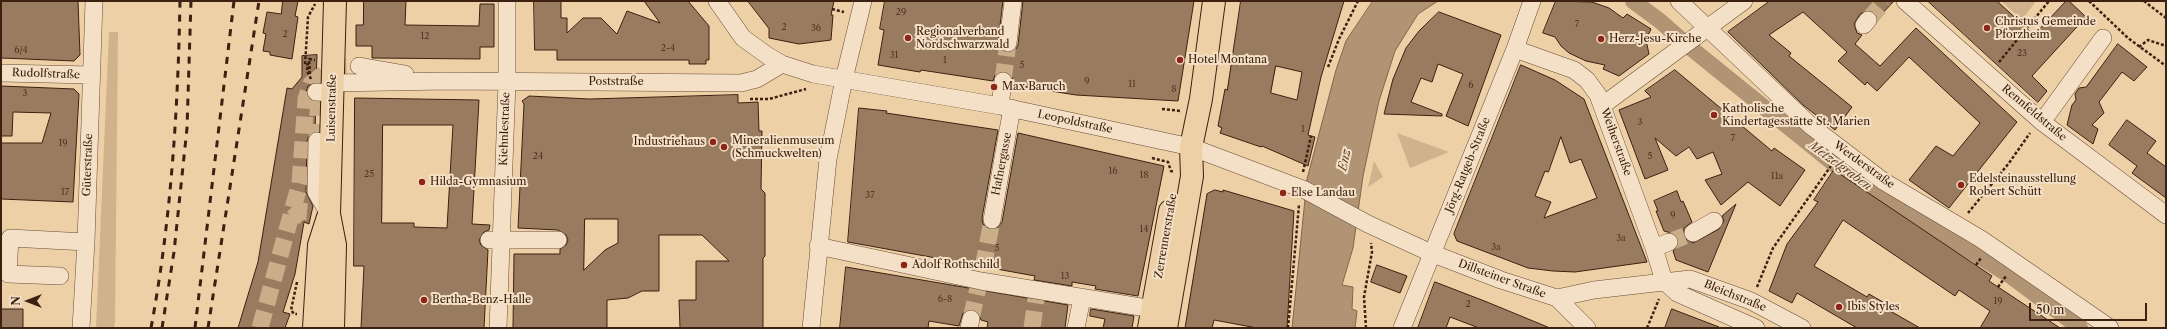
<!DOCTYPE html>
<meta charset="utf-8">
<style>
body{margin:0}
#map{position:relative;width:2167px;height:329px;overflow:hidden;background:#eed0a7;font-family:"Libre Caslon Text",serif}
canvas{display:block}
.frame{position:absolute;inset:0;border:2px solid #3c2010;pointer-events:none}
.north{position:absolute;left:8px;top:281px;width:40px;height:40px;-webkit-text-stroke:3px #f4e0c6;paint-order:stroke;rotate:270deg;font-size:11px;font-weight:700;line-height:16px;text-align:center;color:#3c2010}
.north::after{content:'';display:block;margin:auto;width:14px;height:18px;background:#3c2010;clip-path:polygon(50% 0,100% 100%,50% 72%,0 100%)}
.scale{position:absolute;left:2029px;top:303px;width:118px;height:18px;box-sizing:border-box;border:2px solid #3c2010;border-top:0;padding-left:5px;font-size:12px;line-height:14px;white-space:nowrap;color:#3c2010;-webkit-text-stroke:3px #f4e0c6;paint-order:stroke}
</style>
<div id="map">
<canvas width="2167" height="329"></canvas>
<div class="frame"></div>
<div class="north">N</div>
<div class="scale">50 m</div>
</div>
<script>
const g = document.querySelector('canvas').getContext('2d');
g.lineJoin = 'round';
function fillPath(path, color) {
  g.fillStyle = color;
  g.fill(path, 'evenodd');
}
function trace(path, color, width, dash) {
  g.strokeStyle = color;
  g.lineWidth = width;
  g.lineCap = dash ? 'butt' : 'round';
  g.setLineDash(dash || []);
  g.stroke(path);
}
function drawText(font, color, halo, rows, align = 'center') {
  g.font = font + ' "Libre Caslon Text",serif';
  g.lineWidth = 4;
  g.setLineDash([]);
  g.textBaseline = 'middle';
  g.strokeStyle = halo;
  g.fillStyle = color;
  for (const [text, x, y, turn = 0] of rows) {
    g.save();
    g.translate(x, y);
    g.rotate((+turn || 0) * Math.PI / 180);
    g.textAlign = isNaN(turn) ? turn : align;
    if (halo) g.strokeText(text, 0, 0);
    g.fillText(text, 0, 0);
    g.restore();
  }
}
fillPath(new Path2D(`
 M2001,1H2036L2022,20Z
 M109,32H118L115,322L114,328H96Z
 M1397,133L1449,152L1410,168Z
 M1374,161L1383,177L1368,187Z`), '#d0b28d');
const water = new Path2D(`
 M1373,1H1438L1418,14L1395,51L1379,101L1363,176L1353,248L1342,285L1353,287L1352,309L1357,311L1355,328H1292L1307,179L1336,70L1346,41Z`);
fillPath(water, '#b19474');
trace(water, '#82664c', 1);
trace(new Path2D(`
 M1633,1L1660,21L1692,49L1849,176L2012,277L2080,328`), '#b19474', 16);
const building = new Path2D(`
 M1,1H78L80,55L74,61L1,58Z
 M283,1H298L295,16L298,17L292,59L270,55V52L263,51L266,34L263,33L267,12L281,14Z
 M364,1H406L405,25L479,26L480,4H494V47H480V59L372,58V46H356V25H363Z
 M534,1H561V18H567V33L583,18H601L617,34L627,11L660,23L644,1H688L709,26V60H706V64H689V60H557V50H535Z
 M748,1H834L831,15H833L831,40L799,44L769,38V29Z
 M885,1H1003L998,42L1002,51L1007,53L1016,49L1018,45L1023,1H1194L1178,101L1076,95L1013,85L1012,77L1005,71L995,75L993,81L921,70L920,72L878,65L884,30L880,29Z
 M1241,1H1344L1321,77L1308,135L1315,137L1308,166L1262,146L1261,147L1220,133L1222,128L1218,126L1225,89L1227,90ZM1276,66L1302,72L1297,100L1271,93Z
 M1556,1L1592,2L1609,8L1623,18L1627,14L1651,29L1646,40L1649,54L1619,76L1603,69L1605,65L1586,61L1569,53L1561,46L1555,37L1543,33Z
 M1770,1H1894L1878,18L1875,12L1870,10L1860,14L1854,24L1857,33L1862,35L1855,44L1880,66L1916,28L2017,122L1949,208L1909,180L1936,146L1953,156L1980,123L1909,57L1877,91L1867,82L1865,85L1838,61L1847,52L1803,12L1769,35L1791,53L1789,56L1852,107L1835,130L1803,105L1728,32Z
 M1928,1H1997L2034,35L2066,1H2069L2086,17L2032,76L2047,91L2038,102Z
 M1439,12L1501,35L1468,126L1446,116L1463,74L1438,64L1432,82L1421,78L1411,102L1442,114V116L1384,114L1393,79L1406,48L1419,31Z
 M2118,44L2147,67L2134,81L2122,72L2099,102L2104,113L2092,125L2098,129L2093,144L2067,125L2072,105L2076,100L2075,94L2079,88L2086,87Z
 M317,55L316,82L308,86L306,92L310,100L316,102L315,131L309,136L307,141L306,192L313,206L309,224L304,222L295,274L283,312L290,314L285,328H238L258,262L287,88L292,89L302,77V56Z
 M1521,65L1555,80L1584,99L1647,262L1575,272L1553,271L1528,268L1457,241L1454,234ZM1561,137L1570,163L1581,159L1597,198L1544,218L1551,202L1535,196L1545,171L1548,172Z
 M1675,70L1772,151L1774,148L1805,170L1780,206L1748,182L1721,205L1705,180L1722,174L1713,152L1697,159L1689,147L1676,156L1655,138L1668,170L1645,179L1619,110L1651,97L1645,91Z
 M1,86L74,89L79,94L73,202L1,199V143H42L51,113L13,112L12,136H1Z
 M738,95V103L758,102L759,131H762L761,189L765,193V256L763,258V328H680L679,300H696V261H729L702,235H659V291H642L628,298L607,300V328H513L514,254H560V249L566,245L568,240L566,235L558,230L518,228L524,104L522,101L529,96L589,99ZM585,219H618V243L605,250L584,270Z
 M355,98L479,100L472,224L490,225L489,230L484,232L479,240L481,245L488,250L484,328H361L364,266H354ZM383,125H453L447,228L414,227V223H382Z
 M859,108L887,111L886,113L998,130L982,218L983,224L990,230L996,229L1002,222L1018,133L1164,166L1138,296L1095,289L1096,286L1072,282V286L1034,280L1035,276L848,242Z
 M2127,120L2156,141L2147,153L2166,167V198L2132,173L2137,166L2109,145Z
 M1834,170L1992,276L1989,281L2060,328H1980L1990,311L1959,290L1955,296L1843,220L1814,266L1867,297L1869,294L1888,305L1885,308L1920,328H1857L1797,293L1792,303L1769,291L1787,244L1818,202L1814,200Z
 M1215,190L1223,192V190L1294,211L1287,328H1257L1214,320L1212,328H1185L1207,194Z
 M1677,191L1681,202L1683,201L1692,222L1684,228V238L1693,243L1719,229L1724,221L1722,216L1736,204L1708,272L1676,260L1673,251L1679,244L1678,238L1675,234L1664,231L1656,211H1658L1654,201Z
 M1377,265L1407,276L1400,293L1371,282Z
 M846,267L1068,305L1065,328H987L988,322L981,320L978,312L973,309L963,313L959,326L929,321L928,328H840Z
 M1435,282L1487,302L1550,328H1479L1450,317L1446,328H1418Z
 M1,309H23V328H1Z
 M1091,309L1134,316L1132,328H1103L1105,319L1090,316Z
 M1672,309L1719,327V328H1665Z`);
fillPath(building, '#997c5f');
trace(building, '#3c2010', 1);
trace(new Path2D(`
 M1868,20L1885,1
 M1003,81L1008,43
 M317,141L319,88L325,73L339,67L359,66
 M293,218L300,211L311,212
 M1669,242L1693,233
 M983,268L992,220
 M971,319L978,288
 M260,328L300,183L306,99L311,84L325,73
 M1032,328L1036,299`), '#caad89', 17, [17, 8]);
const minor = new Path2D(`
 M717,1L743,38L768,56L782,64L813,74L1000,106L1191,147L1305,190L1368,224L1431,253L1501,280L1557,298L1587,328
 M1679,1L1811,126L1883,181L1981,239L2110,328
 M1905,1L2042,122L2166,215
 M1864,25L1868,20
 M1008,43L1013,1
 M1515,49L1574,70L1587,80L1598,95L1654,248L1664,281
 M359,66L405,74
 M1,73L91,75
 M333,83L445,81L741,83L757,79L782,64
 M316,92L332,93
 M1603,105L1744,1
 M1000,106L1003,81
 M2042,122L2103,38
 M317,141L316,192L329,214
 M992,220L1012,108
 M1693,233L1714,221
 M489,240H558
 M818,246L981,281L1153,309
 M1654,248L1669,242
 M60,276L8,274L10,238L86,242
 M1664,281L1677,293L1756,328
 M1557,298L1594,290L1690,279L1751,301L1802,328
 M81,328L86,242L94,1
 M498,328L507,82V1
 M811,328L828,159L844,79L863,1
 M969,328L971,319
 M1076,328L1082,298
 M1402,328L1515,49L1532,1`);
const major = new Path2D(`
 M314,328L319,245L328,217
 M333,328L335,245L329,214L335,1
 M1149,328L1170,211
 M1166,328L1192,176L1191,147L1201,99L1214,1`);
trace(minor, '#684c36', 18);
trace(major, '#3c2010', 24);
trace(new Path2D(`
 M2089,1L2128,38L2166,66
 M2144,1L2166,18
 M832,9L844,12
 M2139,47L2148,40L2166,46
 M1999,62L2049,1
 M1328,67L1339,39L1358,1
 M310,74L309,59L315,60
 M311,79L307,71L308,64L305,65L308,17L315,4
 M750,99H769L806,89
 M1162,109L1181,111
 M1152,158L1168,162L1171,171L1174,172
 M1303,172L1311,136
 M1997,177L2015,186
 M1968,213L2009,163L2030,133
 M1976,265L1981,258
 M297,282L291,310L294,314H297
 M1757,287L1773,248L1833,163
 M1998,287L2006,276
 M1288,328L1299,205
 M1366,328L1364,297L1372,252L1371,243
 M1647,328L1659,299`), '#3c2010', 2.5, [3, 2]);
trace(minor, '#f4e0c6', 17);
trace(major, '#eed0a7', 22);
trace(new Path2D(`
 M151,328C171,221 178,110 180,1
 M162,328L174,252L187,128L191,1
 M195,328L234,1
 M208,328L259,1`), '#3c2010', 3, [7, 7]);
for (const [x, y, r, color] of [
 [1987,28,4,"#8f2418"],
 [908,38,4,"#8f2418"],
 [1601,39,4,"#8f2418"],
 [1180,60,4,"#8f2418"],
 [994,87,4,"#8f2418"],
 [1714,115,4,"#8f2418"],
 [713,142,4,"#8f2418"],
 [724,147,4,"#8f2418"],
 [422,182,4,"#8f2418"],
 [1961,185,4,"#8f2418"],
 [1283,193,4,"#8f2418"],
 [904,265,4,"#8f2418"],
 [424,300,4,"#8f2418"],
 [1839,307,4,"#8f2418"]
]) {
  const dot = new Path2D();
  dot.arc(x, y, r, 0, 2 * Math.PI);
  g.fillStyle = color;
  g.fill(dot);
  trace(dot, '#f4e0c6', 1.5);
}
drawText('9px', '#533724', null, [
 ["29",901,12],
 ["7",1577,24],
 ["2",784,27],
 ["36",816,28],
 ["2",285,34],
 ["12",425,36],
 ["2-4",668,48],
 ["6/4",21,50],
 ["23",2022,53],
 ["31",894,55],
 ["1",945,60],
 ["5",1022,65],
 ["9",1087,81],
 ["11",1132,84],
 ["6",1471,85],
 ["8",1174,89],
 ["3",25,93],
 ["3",1640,122],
 ["1",1303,129],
 ["7",1733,138],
 ["19",63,143],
 ["24",538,156],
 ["5",1650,156],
 ["16",1113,171],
 ["25",369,174],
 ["18",1144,175],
 ["11a",1777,176],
 ["17",65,192],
 ["37",870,195],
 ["9",1673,215],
 ["14",1144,229],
 ["3a",1621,238],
 ["3a",1496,247],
 ["5",997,248],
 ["13",1065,276],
 ["6-8",945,299],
 ["19",1998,301],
 ["2",1468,304]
]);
drawText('11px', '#3c2010', '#f4e0c6', [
 ["Christus Gemeinde",1995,22],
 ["Pforzheim",1995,35],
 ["Regionalverband",916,32],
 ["Nordschwarzwald",916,45],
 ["Herz-Jesu-Kirche",1609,39],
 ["Hotel Montana",1188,60],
 ["Max Baruch",1002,87],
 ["Katholische",1722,109],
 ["Kindertagesstätte St. Marien",1722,122],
 ["Mineralienmuseum",732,141],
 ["(Schmuckwelten)",732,154],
 ["Industriehaus",705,142,"right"],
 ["Edelsteinausstellung",1969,179],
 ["Robert Schütt",1969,192],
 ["Hilda-Gymnasium",430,182],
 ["Else Landau",1291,193],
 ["Adolf Rothschild",912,265],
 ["Bertha-Benz-Halle",432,300],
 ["Ibis Styles",1847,307]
], 'left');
drawText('11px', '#3c2010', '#f4e0c6', [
 ["Rudolfstraße",46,74,2],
 ["Poststraße",616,82],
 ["Luisenstraße",332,108,-89],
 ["Rennfeldstraße",2034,113,40],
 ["Leopoldstraße",1075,122,12],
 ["Kiehnlestraße",505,129,-88],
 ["Weiherstraße",1616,142,70],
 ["Hafnergasse",1002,164,-79],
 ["Güterstraße",88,165,-88],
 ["Jörg-Ratgeb-Straße",1468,165,-68],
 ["Werderstraße",1864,165,36],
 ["Zerrennerstraße",1166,236,-80],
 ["Dillsteiner Straße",1502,279,20],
 ["Bleichstraße",1735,296,22]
]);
drawText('italic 12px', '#5f432e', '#f4e0c6', [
 ["Enz",1345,160,-78],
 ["Metzelgraben",1840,166,36]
]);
</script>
